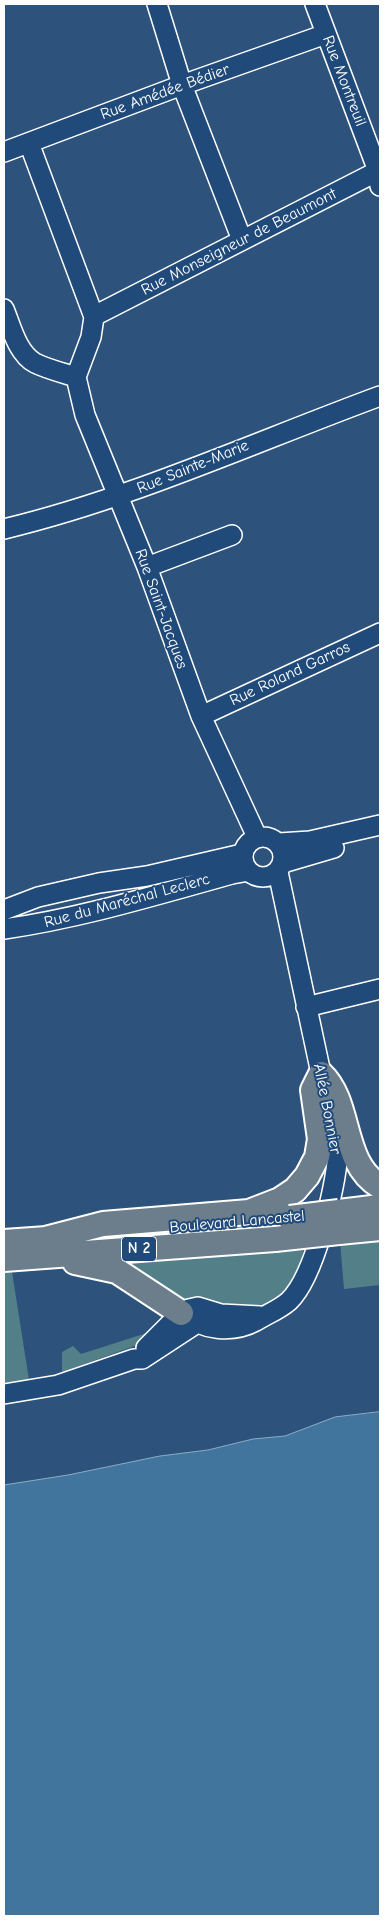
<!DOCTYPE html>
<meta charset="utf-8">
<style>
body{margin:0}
#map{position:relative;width:384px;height:1920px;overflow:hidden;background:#2d537c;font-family:"Comic Neue",sans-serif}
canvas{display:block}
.frame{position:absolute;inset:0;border:5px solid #fff;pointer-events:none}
</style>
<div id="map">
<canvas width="384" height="1920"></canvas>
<div class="frame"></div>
</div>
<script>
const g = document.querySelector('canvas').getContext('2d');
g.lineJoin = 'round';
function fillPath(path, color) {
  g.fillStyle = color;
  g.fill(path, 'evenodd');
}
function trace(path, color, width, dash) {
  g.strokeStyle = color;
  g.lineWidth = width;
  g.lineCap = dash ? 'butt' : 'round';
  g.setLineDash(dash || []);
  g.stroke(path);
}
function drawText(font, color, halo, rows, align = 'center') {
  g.font = font + ' "Comic Neue",sans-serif';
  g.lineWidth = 4;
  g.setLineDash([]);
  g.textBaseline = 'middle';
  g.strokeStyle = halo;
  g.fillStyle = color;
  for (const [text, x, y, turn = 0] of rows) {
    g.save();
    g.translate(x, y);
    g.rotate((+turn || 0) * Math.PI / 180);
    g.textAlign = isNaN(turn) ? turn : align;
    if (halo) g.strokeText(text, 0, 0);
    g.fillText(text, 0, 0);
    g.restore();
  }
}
fillPath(new Path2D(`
 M380,1238V1285L344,1289L340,1241Z
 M305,1245L299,1267L285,1291L256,1309L178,1308L110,1261Z
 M4,1272H12L29,1380L4,1383Z
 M153,1331L143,1343L62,1372V1352L73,1346L81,1354Z`), '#538088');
const water = new Path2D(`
 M380,1412V1916H4V1485L68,1475L160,1456L208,1450L253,1439L285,1436L335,1417Z`);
fillPath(water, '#41759e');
trace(water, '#8dacc5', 1);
const minor = new Path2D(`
 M157,4L182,85L242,240
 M315,4L378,171L380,186
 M29,143L94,317
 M4,152L182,85L326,34
 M4,309C11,326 17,353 35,363C47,369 63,373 76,377
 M4,529C133,498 255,442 380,396
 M147,567L232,535
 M201,716L380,633
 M243 857a20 20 0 1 1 40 0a20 20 0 1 1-40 0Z
 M257,837L201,716L147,567L85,415L76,377L91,337L94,317L98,314L380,170
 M279,843L310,841L380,825
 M283,863L334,848
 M4,910L38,897L99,883L147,876L242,854
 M4,929C81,918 156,895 232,874L249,871
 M306,1007L380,989
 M181,1313C202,1330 232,1334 256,1321C267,1314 279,1310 289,1301C315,1276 335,1189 338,1153L278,872
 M146,1348L181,1313L189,1309L198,1307L221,1314L260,1316
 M4,1394L58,1385L134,1359H142L197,1323`);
const major = new Path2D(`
 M339,1212L380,1207
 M339,1232L380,1228
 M45,1239L103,1224L249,1212L280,1200L295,1190L307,1176L317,1157L320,1139L313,1090L321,1074C352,1103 340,1163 380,1186
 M4,1242L61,1238
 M4,1259L275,1239
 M75,1262L117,1271L181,1313`);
trace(minor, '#fff', 22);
trace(major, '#fff', 28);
trace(minor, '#1f4a7a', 19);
trace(major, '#6c7d8b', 24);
const majorBridge = new Path2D(`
 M290,1218L339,1212
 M275,1239L339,1232`);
trace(majorBridge, '#fff', 28, []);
trace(majorBridge, '#6c7d8b', 24);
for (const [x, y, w] of [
 [139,1249,35]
]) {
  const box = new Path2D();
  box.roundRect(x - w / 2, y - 12.5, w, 25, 4);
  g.fillStyle = '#1f4a7a';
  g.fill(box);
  trace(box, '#fff', 1);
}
drawText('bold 15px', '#fff', null, [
 ["N 2",139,1249]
]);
drawText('16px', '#fff', '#1f4a7a', [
 ["Rue Montreuil",344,81,69],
 ["Rue Amédée Bédier",165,92,-20],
 ["Rue Monseigneur de Beaumont",239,242,-27],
 ["Rue Sainte-Marie",193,467,-22],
 ["Rue Saint-Jacques",161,609,70],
 ["Rue Roland Garros",290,674,-25],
 ["Rue du Maréchal Leclerc",127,901,-15],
 ["Allée Bonnier",327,1109,79],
 ["Boulevard Lancastel",237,1222,-5]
]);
</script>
